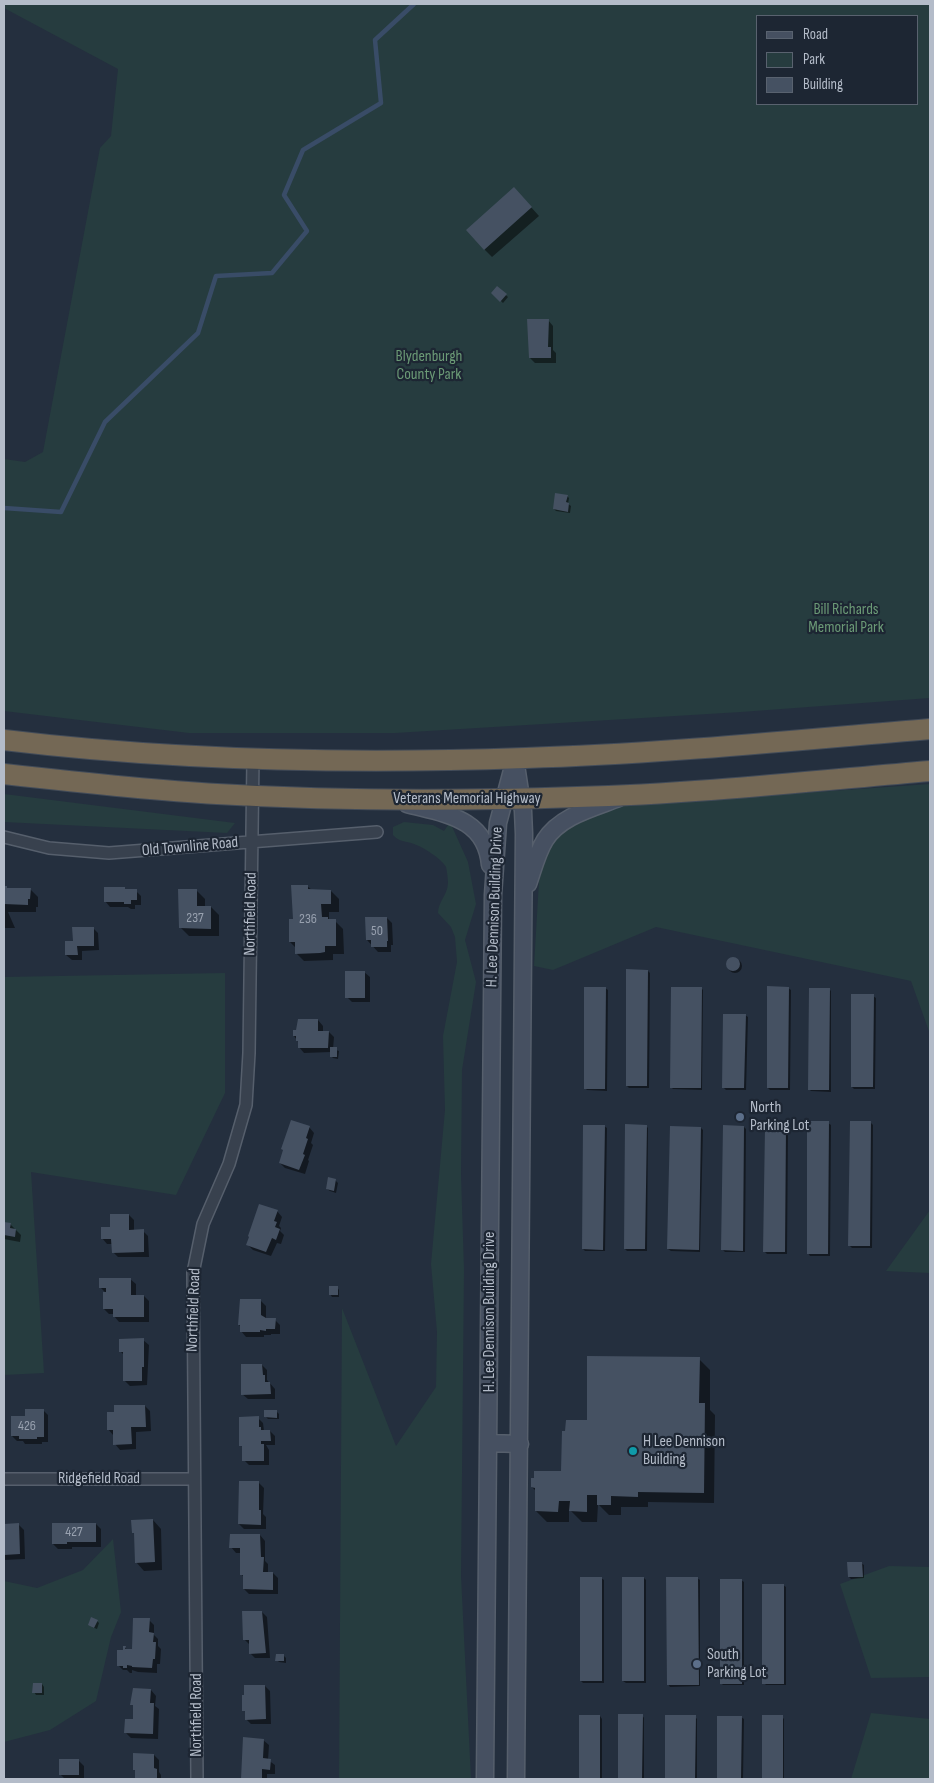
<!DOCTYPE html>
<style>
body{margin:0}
#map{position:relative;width:934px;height:1783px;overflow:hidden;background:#242f3e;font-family:"Sofia Sans Condensed",sans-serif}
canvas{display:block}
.frame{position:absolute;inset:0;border:5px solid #b4bcc9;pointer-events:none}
.legend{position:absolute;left:756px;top:15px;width:162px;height:90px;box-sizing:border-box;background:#1d2633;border:1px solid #59626f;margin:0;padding:6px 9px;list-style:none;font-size:15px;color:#b4bcc9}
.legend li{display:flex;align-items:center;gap:10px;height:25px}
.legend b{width:25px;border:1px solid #59626f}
</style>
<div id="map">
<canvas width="934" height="1783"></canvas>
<div class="frame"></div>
<ul class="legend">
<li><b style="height:6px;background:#465061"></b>Road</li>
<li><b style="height:14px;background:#263c3f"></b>Park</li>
<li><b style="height:14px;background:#455162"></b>Building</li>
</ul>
</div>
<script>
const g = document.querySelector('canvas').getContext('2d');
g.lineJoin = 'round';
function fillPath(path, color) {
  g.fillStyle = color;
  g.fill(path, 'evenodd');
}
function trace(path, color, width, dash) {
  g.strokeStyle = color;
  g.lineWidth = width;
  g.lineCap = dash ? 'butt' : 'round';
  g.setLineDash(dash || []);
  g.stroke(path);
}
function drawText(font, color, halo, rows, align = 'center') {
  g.font = font + ' "Sofia Sans Condensed",sans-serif';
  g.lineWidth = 4.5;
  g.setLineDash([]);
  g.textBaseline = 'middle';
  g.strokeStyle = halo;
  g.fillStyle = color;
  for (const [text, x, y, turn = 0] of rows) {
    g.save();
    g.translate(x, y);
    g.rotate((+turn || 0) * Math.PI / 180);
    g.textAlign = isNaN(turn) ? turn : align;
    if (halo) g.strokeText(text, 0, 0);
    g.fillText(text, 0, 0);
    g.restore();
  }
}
fillPath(new Path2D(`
 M4,4H930V698L741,712L395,733H189L4,711V459L25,462L43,452L100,148L111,136L118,69L4,8ZM758,16H918V104H758Z
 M930,784V1034L911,981L656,927L553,970L534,966L539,881L548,843L571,821L605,807Z
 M4,794L235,823L227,833L4,822Z
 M404,822L433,825L444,831L450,822L468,862L476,904L465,940L476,982L462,1070L461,1175L464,1269L461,1576L471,1779H339L342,1308L396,1446L436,1387L437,1332L431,1264L445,1110L443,1036L457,962L455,937L451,927L438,913C438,902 448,894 448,883C448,879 447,871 446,867C442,859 423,847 414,844C406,841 399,842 393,835V827Z
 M225,973V1093L176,1195L31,1172L44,1373L4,1375V977Z
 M930,1208V1273L886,1271L930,1210Z
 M113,1539L121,1612L111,1637L96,1701L50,1730L4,1742V1581L37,1588L83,1570Z
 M889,1566L930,1567V1677L871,1678L840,1584Z
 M871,1713L930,1719V1779H851Z`), '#263c3f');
fillPath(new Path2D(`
 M522,197L539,216L492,257L484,249Z
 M498,288L508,297L503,303L493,293Z
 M548,320L553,326V350L556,353V363H535L530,358Z
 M567,496L569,498L568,504L571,506L570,513L556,511L554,509Z
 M307,886L312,890L331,891L339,899V912H329V921H335L343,929L344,954H333V960L304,961L296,953V948L290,942L295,920Z
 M4,887L9,889H30L38,897V907H36V912H8L15,928H4Z
 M126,891H136L141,896V905H135V909H131L128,907H110L105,901Z
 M197,891L205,899V907H211L219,915V936H189L181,928Z
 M387,918L392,923L393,945H391V952H378L367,940Z
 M93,928L98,933L99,950L82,951V960H72L66,955L74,942Z
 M728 966a7 7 0 1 1 14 0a7 7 0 1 1-14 0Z
 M648,971L650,973L649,1088H629L627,1086Z
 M364,972L370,977V1002H352L347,997Z
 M605,988L608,990L607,1091L587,1090L585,1088Z
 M701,988L703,990L702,1090L673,1089L671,1087Z
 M788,988L791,990L790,1090H770L768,1088Z
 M829,989L831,991V1092L811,1091L809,1089Z
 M873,996L876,998L875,1089H854L852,1087Z
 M745,1015L748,1017L746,1090H726L723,1087Z
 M318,1020L323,1026V1032H329L334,1037L333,1049L339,1051L338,1059L333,1058L331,1056V1052L304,1053L299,1047V1043L294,1036Z
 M828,1123L831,1125L830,1256H810L808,1253Z
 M871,1123L873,1125L872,1248H852L850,1246Z
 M604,1126L607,1128L605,1251H585L583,1249Z
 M646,1126L648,1128L647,1251H627L625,1249Z
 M309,1127L314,1133L311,1143L313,1145L308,1160L309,1161L305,1174L285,1168L280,1163Z
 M744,1127L746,1129L745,1252H725L723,1250Z
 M701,1128L703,1130L700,1252L671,1251L668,1249Z
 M786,1129L788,1131L787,1254H767L765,1252Z
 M335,1180L338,1183L336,1193L330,1191L327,1189Z
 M277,1211L282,1217L279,1226L281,1228L280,1231L284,1235L281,1244L277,1243L271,1256L253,1250L248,1245L250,1237Z
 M129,1215L134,1220V1231H143L148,1236L149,1257H118L113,1252V1244H107L102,1238Z
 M4,1223L10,1224L21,1235L20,1242L4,1239Z
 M130,1279L136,1284V1296H144L149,1301V1322H119L114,1316V1314H109L104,1309L106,1293L101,1288Z
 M337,1287L339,1290V1297H332L330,1294Z
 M261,1301L266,1306V1319L275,1320L280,1325V1334H271V1335H264V1337H246L241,1331V1327L239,1325Z
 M143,1340L149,1345L147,1385L130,1386L124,1380V1355L120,1351Z
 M699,1359L710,1370V1410L715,1415L714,1503L648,1502V1507H621V1515H609L598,1504L597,1522H582L571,1511H569V1522H547L536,1511L537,1492L532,1487L563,1473L588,1421Z
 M262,1365L267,1370V1380L275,1389V1399H248L242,1394Z
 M145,1406L150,1411L151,1431L136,1432V1449L120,1450L115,1444L113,1435L108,1429Z
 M43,1410L48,1415V1442H42V1444H25L23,1441H17L12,1436L26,1417Z
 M277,1412L279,1414V1419H268L266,1417Z
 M258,1418L263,1423L264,1431H270L275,1436V1445H266L269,1450V1465H249L244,1460L243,1448L241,1445Z
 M259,1483L264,1488L263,1514L266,1517V1529H244L239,1524Z
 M153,1520L161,1529L162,1570L144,1571L136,1562L135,1535L133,1532Z
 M96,1524L101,1529V1547H72V1549H58L53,1544Z
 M4,1525H19L24,1530L25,1559L4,1560Z
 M260,1535L265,1541V1561L268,1564V1573H273L278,1578V1594H249L244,1589V1577L241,1574L242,1553H236L231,1547Z
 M861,1563L864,1565V1578L851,1579L849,1577Z
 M601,1578L604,1580V1683H583L581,1681Z
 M644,1578L646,1580V1683H626L623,1681Z
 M697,1578L700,1580V1686L670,1687L668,1684Z
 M741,1580L744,1582V1685H723L721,1683Z
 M783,1585L786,1587V1685H766L764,1683Z
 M262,1612L267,1617L270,1658H255L250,1653V1645L244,1639Z
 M149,1620L154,1625V1635L158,1639V1646L161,1649L160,1664H157V1673L138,1672L132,1670V1673H130L127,1670H123L118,1665L125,1648L128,1650L133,1651Z
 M97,1621L99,1623L97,1629L92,1627Z
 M284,1656L286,1658V1663L279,1662L277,1660Z
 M42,1684L44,1687V1695H36L34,1692Z
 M265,1686L270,1691L271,1724H251L246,1719V1713L244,1710Z
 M151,1690L156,1696L155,1706L159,1709L158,1739L131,1738L126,1733L134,1720L135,1707L132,1704Z
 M620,1715H642L644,1718V1779H619Z
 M581,1716H600L602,1719V1779H580Z
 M666,1716L695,1717L697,1719V1779H666Z
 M718,1717H741L744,1719L743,1779H718Z
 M763,1717H782L784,1719V1779H763Z
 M263,1740L269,1745L268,1760L275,1765V1774H267V1779H242Z
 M154,1755L159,1760V1772L161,1775V1779H136V1772L134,1769Z
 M79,1761L84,1766V1779H65L60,1774Z`), '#0007');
trace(new Path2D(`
 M4,508L61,512L105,422L198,333L216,276L272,273L307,231L284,195L303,150L381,103L375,40L414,4`), '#394c67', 4.5);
fillPath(new Path2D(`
 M514,187L532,207L484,250L466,230Z
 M497,286L507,294L500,302L491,293Z
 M527,319H549L548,347H551V358H529Z
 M555,493L568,495L566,502L569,503L568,512L553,509Z
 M291,885H308V889L331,890V904H321L322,917H328V919H336V946H325V952L320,953L295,954V942H289V919H293Z
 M4,886H7V888H31L30,899H28V905L4,904Z
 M104,887H125V889H137V900H131V904H124V902H104Z
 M178,889H197V906H211V929L179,928Z
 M365,917H387L388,941H387V947H371V940H366Z
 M72,927H94V946H77L78,955H65V941H73Z
 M726 964a7 7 0 1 1 14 0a7 7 0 1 1-14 0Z
 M626,969L648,970L647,1086H626Z
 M345,971H365V998H345Z
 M767,986L789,987L788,1088H767Z
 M584,987H606L605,1089H584Z
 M671,987H702L701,1088H670Z
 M809,988H830L829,1090H808Z
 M851,994H874L873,1087H851Z
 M723,1014H746L744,1088H722Z
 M298,1019H318V1031H329L328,1048H298V1041H296V1036H293V1030H296Z
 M330,1047H337V1057H330Z
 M291,1120L310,1126L306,1138L308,1139L303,1154L305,1155L299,1170L279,1163L283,1150L281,1149Z
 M807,1121H829L828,1254H807Z
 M850,1121H871L870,1246H848Z
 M625,1124L647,1125L645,1249H624Z
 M583,1125H605L603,1250L582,1249Z
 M723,1125L744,1126L743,1251L721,1250Z
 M670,1126L701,1127L699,1250L667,1249Z
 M765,1128H786L785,1252H763Z
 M328,1177L336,1179L334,1191L326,1189Z
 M259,1204L278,1210L274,1221L277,1222L275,1227L280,1229L276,1240L272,1238L266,1252L246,1245L249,1237L248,1236Z
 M110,1214H129V1230L144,1229V1252L112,1253L111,1239H101V1227H110Z
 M4,1222L11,1223L10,1228L16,1229L15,1237L4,1235Z
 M99,1278H131V1295H144V1317H113V1309H103V1292H106V1288H99Z
 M329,1286H338V1295H329Z
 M240,1299H261V1315L266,1318H276L275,1329H266V1331L260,1330V1332H240V1325H238Z
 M144,1338V1367H142V1381H123V1352H119V1339Z
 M587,1356L700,1357L699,1403H705L704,1493L638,1492V1497L611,1496V1505H597V1495H587V1512L569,1511L570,1501H559L558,1512L535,1511V1488L531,1487V1478H534V1471H561L562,1431H565L566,1420H587Z
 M241,1364H262L263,1375H265V1382H270L271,1394L241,1395Z
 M114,1405H145L146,1427H131L132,1444L113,1445V1430H107V1412H114Z
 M25,1409H44V1437H37V1439H19V1436H11V1416H25Z
 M264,1410H277V1418L264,1417Z
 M259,1416V1427H261V1430H270L271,1441H261V1444H264V1461H242V1446H239V1417Z
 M239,1481H259V1510H261V1525L238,1524Z
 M153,1519L155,1562L135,1563L134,1533H132L131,1520Z
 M19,1523L20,1554L4,1555V1524Z
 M52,1523H96V1542H67V1544H52Z
 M230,1534H260L261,1557H264L263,1572H273V1590L243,1589V1575H240V1548H229Z
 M847,1562H862L863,1577H848Z
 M580,1577H602V1681H580Z
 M622,1577H644V1681H622Z
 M666,1577H698L699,1685H667Z
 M720,1579H742V1684H720Z
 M762,1584H784V1684H762Z
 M242,1611H262L266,1653L249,1654V1640H243Z
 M91,1617L98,1620L94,1628L88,1625Z
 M133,1618H150L149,1632L154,1633L153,1642H156L155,1659H153L152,1668L132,1667V1666L127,1665V1668H123V1666H117V1650H123V1646H126L125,1649H132Z
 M276,1654H284V1661H275Z
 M33,1683H42V1693H32Z
 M244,1685H265L266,1719L245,1720V1711H242V1695H244Z
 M133,1688L151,1689L150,1703H154L153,1734L124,1733L125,1719H133V1705H130Z
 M618,1714H643L642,1779H618Z
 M579,1715H600V1779H579Z
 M665,1715H696L695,1779H665Z
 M762,1715H783V1779H762Z
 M717,1716H742L741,1779H717Z
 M243,1737L264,1739L263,1758L271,1759L270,1770L262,1769V1779H241Z
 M133,1753L154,1754V1768L157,1769V1779H135V1770H133Z
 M59,1759H79V1775H59Z`), '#455162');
const street = new Path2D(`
 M4,837L49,848L109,853L377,832
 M4,1479H194
 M197,1779L193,1273L203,1224L229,1164L246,1105L249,1053L253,759`);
const secondary = new Path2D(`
 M407,804C445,814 486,818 490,865
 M528,884C533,870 537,853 545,840C560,816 593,808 619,798
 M488,1443L520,1444
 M485,1779L493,895L498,823L515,759
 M516,1779L524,834L523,811L516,765`);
const highway = new Path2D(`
 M4,740C177,761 351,764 525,758C661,754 796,740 930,729
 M4,774C75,782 146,790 217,794C337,801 457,801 577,797C695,794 813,781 930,771`);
trace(street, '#565f6c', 14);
trace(secondary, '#565f6c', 19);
trace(highway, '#434c59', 22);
trace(street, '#38414e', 11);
trace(secondary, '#465061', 16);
trace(highway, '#746855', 20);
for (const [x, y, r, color] of [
 [740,1117,5,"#5c6f8a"],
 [633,1451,5,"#0f9aa8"],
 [697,1664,5,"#5c6f8a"]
]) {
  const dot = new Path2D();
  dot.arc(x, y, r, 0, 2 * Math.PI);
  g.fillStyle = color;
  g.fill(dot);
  trace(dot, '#1d2633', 2);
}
drawText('14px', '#98a1af', null, [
 ["237",195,918],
 ["236",308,919],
 ["50",377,931],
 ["426",27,1426],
 ["427",74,1532]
]);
drawText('16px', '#6b9a76', '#1d2633', [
 ["Blydenburgh",429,357],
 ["County Park",429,375],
 ["Bill Richards",846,610],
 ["Memorial Park",846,628]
]);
drawText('16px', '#b4bcc9', '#1d2633', [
 ["Veterans Memorial Highway",467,799],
 ["Old Townline Road",190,847,-5],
 ["H. Lee Dennison Building Drive",495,907,-88],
 ["Northfield Road",251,914,-89],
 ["Northfield Road",194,1310,-88],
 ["H. Lee Dennison Building Drive",490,1312,-90],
 ["Ridgefield Road",99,1479],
 ["Northfield Road",197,1715,-90]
]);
drawText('16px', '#b4bcc9', '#1d2633', [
 ["North",750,1108],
 ["Parking Lot",750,1126],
 ["H Lee Dennison",643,1442],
 ["Building",643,1460],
 ["South",707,1655],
 ["Parking Lot",707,1673]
], 'left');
</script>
